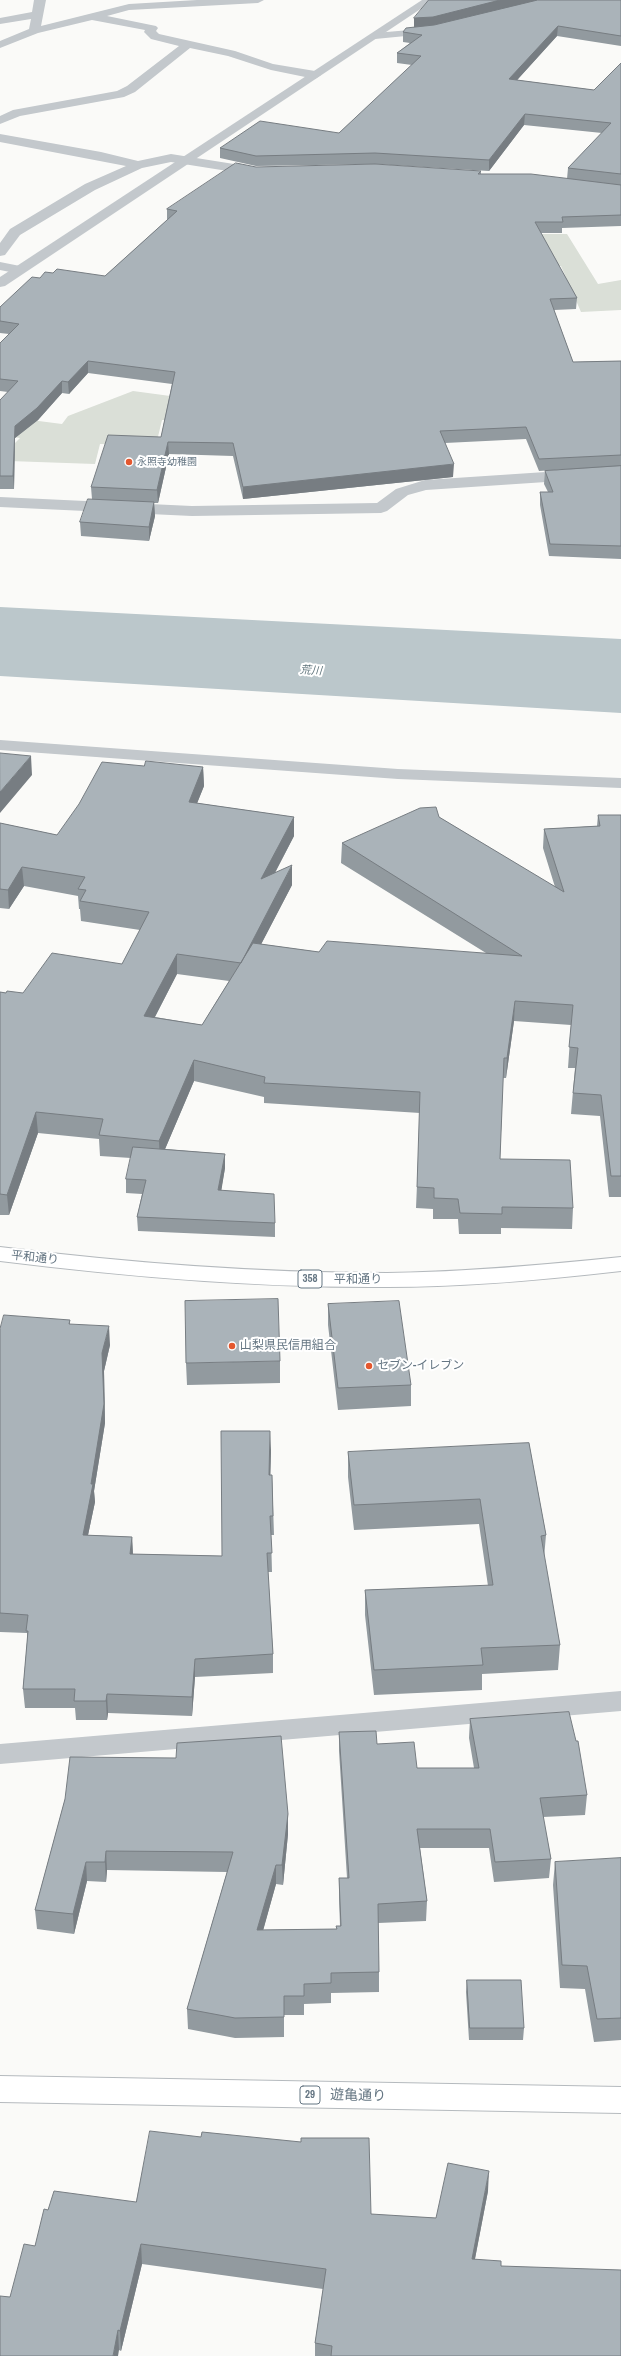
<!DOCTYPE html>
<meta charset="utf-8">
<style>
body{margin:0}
canvas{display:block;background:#fafaf8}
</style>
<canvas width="621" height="2356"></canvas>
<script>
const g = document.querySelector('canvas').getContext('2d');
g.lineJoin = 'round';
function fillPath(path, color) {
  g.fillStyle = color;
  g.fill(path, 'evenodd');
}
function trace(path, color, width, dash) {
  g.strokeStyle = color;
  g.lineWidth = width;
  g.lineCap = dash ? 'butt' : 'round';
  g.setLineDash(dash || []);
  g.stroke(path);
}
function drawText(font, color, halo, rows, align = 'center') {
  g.font = font + ' "Archivo Narrow","Noto Sans JP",sans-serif';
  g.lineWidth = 4;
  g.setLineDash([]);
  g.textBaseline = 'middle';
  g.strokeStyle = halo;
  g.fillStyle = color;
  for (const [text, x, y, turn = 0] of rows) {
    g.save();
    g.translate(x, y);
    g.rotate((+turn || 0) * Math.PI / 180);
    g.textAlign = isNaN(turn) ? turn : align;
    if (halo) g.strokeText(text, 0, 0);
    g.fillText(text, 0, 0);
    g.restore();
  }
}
fillPath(new Path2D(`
 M497,234H567L598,284L621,280V310L581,312L561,266H555Z
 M133,391L230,404L226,422L162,420L156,445L100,444L95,464L9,461L12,446L20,438L0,435V416L62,424L68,416Z`), '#dadfd7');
fillPath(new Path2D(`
 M0,607L621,639V713L0,676Z`), '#bbc7cb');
const primary = new Path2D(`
 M0,2076L621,2087V2113L0,2102Z`);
const trunk = new Path2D(`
 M0,1247C129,1263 257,1273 387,1273C465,1272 543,1265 621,1257V1271C543,1280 465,1287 387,1287C257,1288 129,1277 0,1261Z`);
trace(primary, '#b5babe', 2);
trace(trunk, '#b4b9bd', 2);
fillPath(new Path2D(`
 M34,0H46L41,26L129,4L197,0H264L258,3L129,10L107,16L156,26L158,28L156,31L159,34L235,51L273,64L315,71L321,75L315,79L271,70L228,56L190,48L135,92L124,97L20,116L0,124V116L13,110L117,91L127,86L179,46L151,39L144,32L145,30L92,20L38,33L0,48V41L29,29L31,19L0,24V18L32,12Z
 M433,28L437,29L439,31L437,33L375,39L369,36L375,33Z
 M0,134L101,152L138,161L171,154L259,168L265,172L259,176L171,162L142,168L95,190L20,235L5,255L0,256V243L10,229L85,184L126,166L0,142Z
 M0,262L25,267L27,270L20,274L0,270Z
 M621,467V477L426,490L408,495L387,511L381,513L192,516L0,507V497L192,506L377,503L396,489L425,480Z
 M0,740L398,769L621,778V788L398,779L0,750Z
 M621,1691V1711L0,1764V1744Z`), '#c3c8cc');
fillPath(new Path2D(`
 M422,0H434L5,286L0,287V277Z`), '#c3c8cc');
fillPath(primary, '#fff');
fillPath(trunk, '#fff');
fillPath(new Path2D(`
 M621,0V46L557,36L517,80L594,90L621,63V226L562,228V233H541L577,298L576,309L554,310L573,362L621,361V559L549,556L540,505V492H548L544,484L545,471L570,469L539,471L526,439L445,443L453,477L243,499L233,456L169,454L158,503H154L155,516L149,541L81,536L80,522L92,499L91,487L161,437L172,384L88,373L69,394L62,393L38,420L15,438L14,489H0V400L8,392L0,391V343L9,334L0,333V307L40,278L53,273L105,276L167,220V209L256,167L481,171V174L567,179L568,168L602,133L524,125L489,171L375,164L256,166L220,158V148L339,133L412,65L397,63V53L410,43L403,42V32L414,27V18Z
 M144,766L203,767L204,786L197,803L294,817V836L275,873L292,885L261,944L319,952L486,953L341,863L342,843L439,817L555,887L543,848L544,829L597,826L598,815H621V1197H609L600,1116L571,1114L575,1068H568L571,1025L514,1021L506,1078H503L500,1159L573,1208L572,1229L501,1228V1234H459L458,1219H433V1209L416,1208L420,1113L264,1103V1097L194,1081L165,1149L225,1154V1168L221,1190L275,1223V1237L138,1231L137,1217L142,1194L126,1193V1179L131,1158L100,1156L99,1139L38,1133L9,1215H0V992L6,993H23L122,964L140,930L81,921L80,909H79L78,896L24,886L9,909L0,908V823L57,835ZM177,974L229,981L202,1025L155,1017Z
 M328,1304L411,1385V1406L338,1410L328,1325Z
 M70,1320V1324L110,1345L104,1371L105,1423L94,1491L95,1502L88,1535L132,1537L133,1554L222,1556L271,1450L270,1475H272L274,1535H271L272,1572H268L273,1654V1673L195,1677L192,1716L108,1713L107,1720H76L75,1708H25L23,1689L27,1642V1633L0,1632V1329Z
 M280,1361V1383L187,1385L186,1363Z
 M529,1443L546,1535L544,1558L560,1645L558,1670L482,1674V1690L374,1695L365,1615V1590L488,1586L479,1524L354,1530L348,1477V1452Z
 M470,1719L587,1795L585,1815L543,1817L551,1859L549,1878L494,1882L489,1848H420L427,1901L426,1921L378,1923L379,1972V1992L331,1993V2003L304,2004V2015H284V2037L235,2038L188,2029L187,2009L227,1872L107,1870L106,1882L87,1881L74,1934L37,1929L35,1910L65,1799L288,1814V1834L283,1885L276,1884L263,1930L336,1929L340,1926L339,1898V1878H347L339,1751V1732L377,1744L417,1768H474L469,1738Z
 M621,1858V2040L594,2042L585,1989L560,1988L553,1885L555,1862Z
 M467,1980L524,2028L523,2040H469L466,1992Z
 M488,2191L475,2259L501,2266L621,2356H315V2343L323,2289L142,2264L121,2351L119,2350L10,2297L35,2246L48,2210L136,2202L436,2218Z`), '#929a9f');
fillPath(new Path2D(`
 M500,0H540L433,27L414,28V18Z
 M558,26L557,36L509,89V79Z
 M525,114L524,125L489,171V160Z
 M88,361V373L69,394L68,382Z
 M62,381V393L38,420L15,438L14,489L13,476L15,426Z
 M168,442L169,454L158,503L157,490Z
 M454,464L453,477L243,499V487Z
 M154,502L155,516L149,541V527Z
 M31,756L32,775L0,813V792Z
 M203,767L204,786L190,821L189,802Z
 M294,817V836L261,899V879Z
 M292,865V885L241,983V963Z
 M22,867L24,886L9,909L8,890Z
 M177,954V974L145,1036L144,1016Z
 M515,1001L514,1021L506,1078L507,1058Z
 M194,1060V1081L160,1161L159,1141Z
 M36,1112L38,1133L9,1215L7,1195Z
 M225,1154V1168L219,1205L218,1190Z
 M109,1326L110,1345L104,1371L105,1423L94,1491L95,1502L84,1554L83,1535L91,1484L102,1353Z
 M270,1431L271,1450L270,1494L269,1475Z
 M132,1537L133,1556L130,1554Z
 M195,1659V1677L192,1716V1697Z
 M107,1694L108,1713L107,1720L106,1701Z
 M288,1814V1834L283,1885L282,1865Z
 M106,1851L107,1870L106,1882L105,1862Z
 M86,1862L87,1881L74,1934L73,1914Z
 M276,1865V1884L258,1949L257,1930Z
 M489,2171L488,2191L471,2279L472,2259Z
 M141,2244L142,2264L121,2351L120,2331Z
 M118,2330L119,2350L118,2356H113Z`), '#777d82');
const building = new Path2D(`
 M429,0H500L433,17L414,18Z
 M538,0H621V36L558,26L509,79L594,90L621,63V174L568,168L611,123L525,114L489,160L375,153L256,156L220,148L260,121L339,133L421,56L397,53L422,35L403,32L406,28L434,25Z
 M236,163L256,167L375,164L481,171L478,174H531L621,185V215L562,217L563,222H535L577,298L550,299L573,362L621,361V455L539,459L526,427L440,431L454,464L243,487L233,443L168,442L157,490L91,487L108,435L161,437L175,372L88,361L68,382L62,381L37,408L15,426L13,476H0V400L18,381L0,379V343L19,324L0,321V307L32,277L40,278L45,272L53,273L57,269L105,276L177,211L167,209Z
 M621,466V546L550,544L540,492H553L545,471Z
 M88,499L154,502L149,527L80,522Z
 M0,753L31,756L0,792Z
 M146,761L203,767L189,802L294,817L261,879L292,865L241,963L177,954L144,1016L202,1025L253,943L319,952L327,941L522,956L342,843L420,808L436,807L439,817L564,892L544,829L600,826L598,815H621V1176H611L601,1095L573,1093L578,1048L569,1047L573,1005L515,1001L507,1058H504L500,1159L570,1160L573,1208L502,1207V1214L460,1213L458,1199L434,1198V1188L417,1187L420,1092L264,1083L265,1077L194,1060L159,1141L99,1135L103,1119L36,1112L7,1195L0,1194V992L6,993L7,991L23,993L52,953L122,964L149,912L80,901L86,890L78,889L85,877L22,867L8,890L0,889V823L57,835L79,804L102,762L144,766Z
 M133,1147L225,1154L218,1190L274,1194L275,1223L137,1217L146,1180L126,1179Z
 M278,1299L280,1361L186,1363L185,1301Z
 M399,1301L411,1385L338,1388L328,1304Z
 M4,1315L70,1320L69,1324L109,1326L102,1353L104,1404L91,1484H93L83,1535L132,1537L130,1554L222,1556L221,1431H270L269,1475H272L273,1516H270L272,1553H267L273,1654L195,1659L192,1697L107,1694L106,1701H74L75,1689H23L28,1631H26L28,1615L0,1613V1329Z
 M529,1443L546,1535L541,1536L560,1645L481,1648L483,1665L374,1670L365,1590L493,1585L480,1499L354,1505L348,1452Z
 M569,1712L576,1741H578L587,1795L540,1798L551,1859L495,1862L490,1829H417L427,1901L378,1904L379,1972L331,1973V1983L304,1984V1996H284V2017L235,2018L187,2009L233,1852L106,1851L105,1862H86L73,1914L35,1910L65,1799L70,1757L176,1758L177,1743L281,1736L288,1814L282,1865H276L257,1930L337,1929L336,1926H341L339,1878H349L339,1732L376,1731L377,1744L414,1742L417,1768H479L470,1719Z
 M621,1858V2018L597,2019L587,1966L562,1965L555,1862Z
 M467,1980H521L524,2028H470Z
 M150,2131L201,2137L202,2132L301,2142V2138H369L371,2214L436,2218L448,2163L489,2171L472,2259L501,2261V2266L621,2270V2356H331L332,2346L315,2343L326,2269L141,2244L120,2331L118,2330L113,2356H0V2296L10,2297L24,2244L35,2246L44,2209L48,2210L54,2191L136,2202Z`);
fillPath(building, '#aab3b9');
trace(building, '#777d82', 1);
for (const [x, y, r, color] of [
 [129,462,4,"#e4572e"],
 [232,1346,4,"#e4572e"],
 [369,1366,4,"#e4572e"]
]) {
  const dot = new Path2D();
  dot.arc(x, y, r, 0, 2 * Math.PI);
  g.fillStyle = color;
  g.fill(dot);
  trace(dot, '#fff', 1.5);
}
drawText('10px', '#657683', '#fff', [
 ["永照寺幼稚園",137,462]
], 'left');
drawText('italic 11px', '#60757c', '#fff', [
 ["荒川",311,671,3]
]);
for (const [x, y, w] of [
 [310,1279,24],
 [310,2095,20]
]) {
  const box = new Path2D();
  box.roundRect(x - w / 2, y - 9, w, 18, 3);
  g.fillStyle = '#fff';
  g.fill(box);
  trace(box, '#657683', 1);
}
drawText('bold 11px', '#657683', null, [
 ["358",310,1279],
 ["29",310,2095]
]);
drawText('12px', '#657683', '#fff', [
 ["平和通り",35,1258,6],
 ["平和通り",358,1280]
]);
drawText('12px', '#657683', '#fff', [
 ["山梨県民信用組合",240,1346],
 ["セブン-イレブン",377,1366]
], 'left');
drawText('14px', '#657683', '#fff', [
 ["遊亀通り",358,2096,1]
]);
</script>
